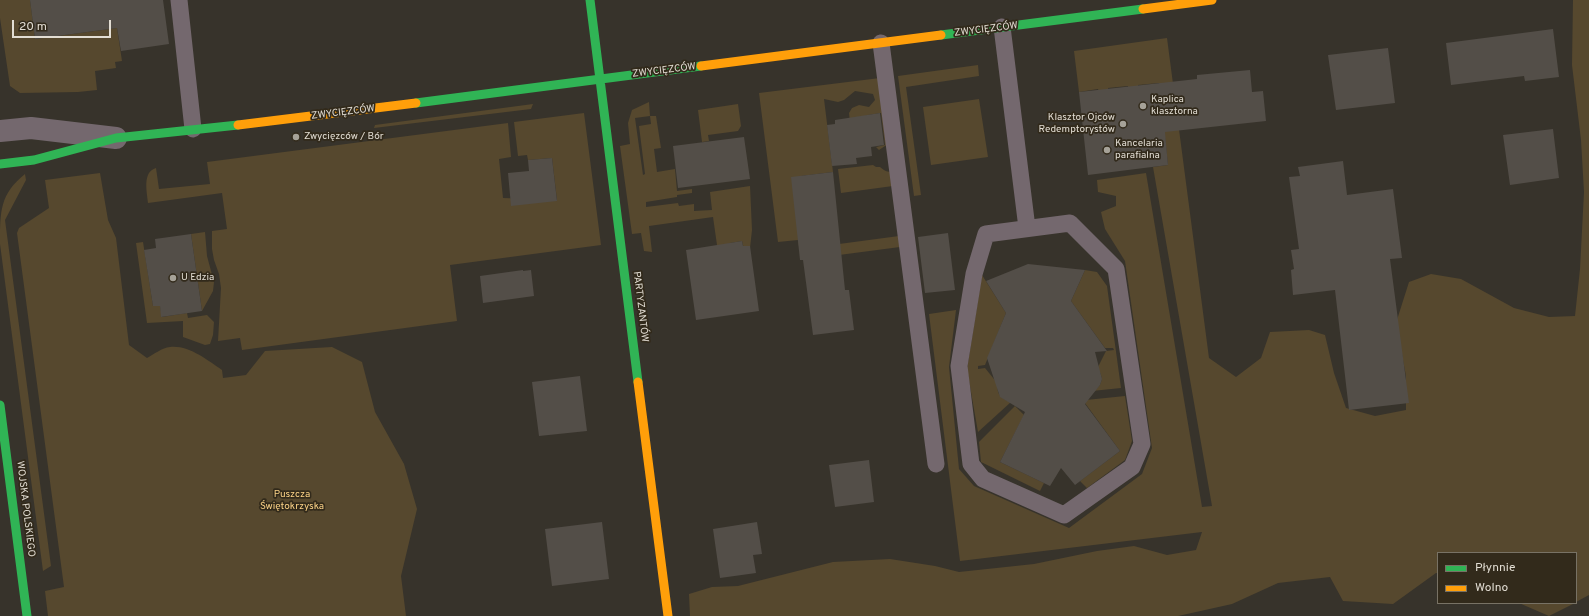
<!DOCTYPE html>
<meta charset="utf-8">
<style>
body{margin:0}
#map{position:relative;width:1589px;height:616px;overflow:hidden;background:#37332b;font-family:Overpass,sans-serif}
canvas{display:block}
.legend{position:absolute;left:1437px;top:552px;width:140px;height:52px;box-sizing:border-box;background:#322a1b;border:1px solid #787265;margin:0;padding:5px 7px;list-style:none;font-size:12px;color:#e2ddd3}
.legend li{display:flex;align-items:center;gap:8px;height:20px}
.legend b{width:20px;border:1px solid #787265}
.scale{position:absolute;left:12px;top:20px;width:99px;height:18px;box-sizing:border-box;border:2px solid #e2ddd3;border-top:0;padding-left:5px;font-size:12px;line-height:14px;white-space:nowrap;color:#e2ddd3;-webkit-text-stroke:3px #322a1b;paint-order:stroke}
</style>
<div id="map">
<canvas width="1589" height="616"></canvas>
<ul class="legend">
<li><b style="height:5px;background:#30b455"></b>Płynnie</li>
<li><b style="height:5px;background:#ff9f0a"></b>Wolno</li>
</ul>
<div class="scale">20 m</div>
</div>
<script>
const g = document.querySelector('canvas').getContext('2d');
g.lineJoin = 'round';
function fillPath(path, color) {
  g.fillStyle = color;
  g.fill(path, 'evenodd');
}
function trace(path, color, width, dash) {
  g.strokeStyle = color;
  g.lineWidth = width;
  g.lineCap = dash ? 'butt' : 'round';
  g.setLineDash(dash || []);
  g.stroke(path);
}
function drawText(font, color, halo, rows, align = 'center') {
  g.font = font + ' Overpass,sans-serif';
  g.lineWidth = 3.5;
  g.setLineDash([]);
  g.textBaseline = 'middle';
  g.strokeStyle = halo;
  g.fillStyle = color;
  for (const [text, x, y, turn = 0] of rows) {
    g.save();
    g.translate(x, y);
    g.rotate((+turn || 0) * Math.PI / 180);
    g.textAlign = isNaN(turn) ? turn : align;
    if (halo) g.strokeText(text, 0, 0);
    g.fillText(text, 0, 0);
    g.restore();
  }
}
fillPath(new Path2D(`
 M0,0H30L35,39L117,28L122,61L115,62L116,68L95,71L97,90L78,92L20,93L10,86L0,18Z
 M1573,0H1589V595L1576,602V553H1438V573H1436L1393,604L1343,601L1330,577L1278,583L1232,604L1178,616H690L689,594L712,587L738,586L833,562L890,559L935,566L959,572L1034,564L1097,551L1134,546L1167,555L1196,550L1202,532L960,561L929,314L956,310L949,367L959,469L974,486L1069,528L1142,474L1152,448L1125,261L1105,229L1101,212L1116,206V196L1098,192L1097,180L1146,173L1202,507L1212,506L1153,167L1168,165L1159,83L1138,85V88L1128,89V86L1108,88V91L1099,92L1098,89L1079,92L1074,51L1167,38L1209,358L1236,377L1261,358L1270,332L1309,330L1325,335L1334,373L1346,408L1375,416L1406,410V376L1396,323L1409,282L1431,274L1461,279L1514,308L1549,317L1575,316L1580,269L1584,192L1581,140L1572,65Z
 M978,65L979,76L906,87L921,195L914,196L898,76Z
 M880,78L888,144L879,150L876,147L885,145L881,113L868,115L850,122L849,113L852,108L859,105L869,107L875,100L873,94L855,91L844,100L838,102L824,99L833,172L801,176L824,246L899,236L900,247L801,260L798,240L778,242L759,93Z
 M979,99L988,157L931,165L923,107Z
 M649,102L650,116H656L661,148L654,149L657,172L675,169L677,191L692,189V193L677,195V197L646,202V207L678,203L679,206L694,204V211L712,210L710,192L750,186L752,230L750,248L744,249L742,241L730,243L718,252L713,217L649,226L652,252L644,251L641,233L632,234L620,146L630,144L628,123L632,110ZM650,116L651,124L639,126L645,174L643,175L635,118Z
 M533,104L531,109L374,128L375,125Z
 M738,104L741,126L738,131L708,135L709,141L702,142L698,110Z
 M584,113L601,245L450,265L457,321L242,350L240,338L218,341L221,288L219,274L214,260L212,249V231L227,229L222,193L148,203C147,192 142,172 156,168L159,189L210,184L207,162L508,123L511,157L499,159L503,198L557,200L552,158L528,160L527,155L518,156L514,122Z
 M873,165L876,167H880C884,170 887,173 892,171L893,186L841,193L838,169Z
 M100,173L108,220L116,238L129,345L147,358C154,354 162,348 170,347C189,345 207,360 222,370L223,378L246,375L265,351L332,347L362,362L375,412L404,464L417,509L401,576L406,616H48L45,591L64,587L17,233L19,228L49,208L45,180Z
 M25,174L26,180L5,220L51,566L43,571L0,244C0,211 0,194 25,174Z
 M205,232L207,256L214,282L213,291L202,311L191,234Z
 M143,242L153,306H160L162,317L187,313L188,318L207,315L214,322L213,335L210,344L205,345L183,337V321L147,323L136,243Z
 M1085,270L1097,272L1107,286L1121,388L1092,391C1102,388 1105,376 1097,369L1106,351L1114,350L1113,348H1105L1071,301Z
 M982,275L1006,313L985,365L978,366V369L985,368L998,384C996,394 1001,399 1011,402L978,432L967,369Z
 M1125,396L1132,441L1125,460L1087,488L1080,481L1120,451L1085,403L1086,400Z
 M1015,406L1024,415L1000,462L1044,483L1040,491L981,462L979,442Z
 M1519,603H1575L1549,616Z`), '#56482e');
fillPath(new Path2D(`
 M30,0H163L169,44L121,51L117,28L35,39Z
 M1553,29L1559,77L1525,81L1524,76L1451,85L1446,43Z
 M1388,48L1395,103L1336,110L1328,55Z
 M1250,70L1252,92L1263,91L1266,121L1165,132L1168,165L1088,175L1079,92L1197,79V75Z
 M880,113L884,145L871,147L872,156L856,158L857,164L832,166L827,125L835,124V120Z
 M1553,129L1559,178L1510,185L1503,135Z
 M744,137L750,179L678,188L673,146Z
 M552,158L557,201L511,206L508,173L529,171L528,160Z
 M1343,161L1347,195L1393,189L1402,258L1390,259L1409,403L1349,410L1335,290L1293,295L1291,270L1294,269L1291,250L1299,249L1289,177L1300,176L1298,167Z
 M833,172L845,290H849L854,330L813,335L803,260H800L791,177Z
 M948,233L955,290L925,293L918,237Z
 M191,234L202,311L161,317L160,306H153L144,250L156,248L155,239Z
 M742,241L743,246H750L759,311L696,320L686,250Z
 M1028,264L1085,270L1071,301L1107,351L1095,352L1102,379L1100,385L1085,404L1120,451L1075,485L1061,468L1050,486L1000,462L1025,412L1000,397L987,358L1006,313L986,281Z
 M523,270V271L531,270L534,296L483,303L480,276Z
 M580,376L587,431L539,436L532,382Z
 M869,460L874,502L835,507L829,465Z
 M602,522L609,579L552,586L545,529Z
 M757,522L762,554L753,555L756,573L720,578L713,529Z`), '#534e48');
trace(new Path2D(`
 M179,0L193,129
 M1002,27L1027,228
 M881,43L936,464
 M1070,223L1116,269L1142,444L1132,467L1064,515L983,479L971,464L959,366L974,274L986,234Z`), '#74686e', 17);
trace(new Path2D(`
 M0,131L31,128L116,138`), '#74686e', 22);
trace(new Path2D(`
 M590,0L638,382
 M941,35L1143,9
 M416,103L701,66
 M0,164L34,160L116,138L238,125
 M0,405L27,616`), '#30b455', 9);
trace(new Path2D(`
 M1143,9L1212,0
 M701,66L941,35
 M238,125L416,103
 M638,382L668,616`), '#ff9f0a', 9);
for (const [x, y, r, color] of [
 [1143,106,4,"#a6a298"],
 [1123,124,4,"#a6a298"],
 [296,137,4,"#a6a298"],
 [1107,150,4,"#a6a298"],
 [173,278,4,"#a6a298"]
]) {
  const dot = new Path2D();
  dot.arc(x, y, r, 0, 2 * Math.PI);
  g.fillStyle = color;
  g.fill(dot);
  trace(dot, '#322a1b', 1.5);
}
drawText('10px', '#e2ddd3', '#322a1b', [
 ["ZWYCIĘZCÓW",986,30,-7],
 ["ZWYCIĘZCÓW",664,71,-7],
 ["ZWYCIĘZCÓW",343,113,-7],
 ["PARTYZANTÓW",640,307,83],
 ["WOJSKA POLSKIEGO",25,509,83]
]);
drawText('10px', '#e2ddd3', '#322a1b', [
 ["Kaplica",1151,100],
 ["klasztorna",1151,112],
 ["Klasztor Ojców",1115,118,"right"],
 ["Redemptorystów",1115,130,"right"],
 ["Zwycięzców / Bór",304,137],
 ["Kancelaria",1115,144],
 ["parafialna",1115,156],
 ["U Edzia",181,278]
], 'left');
drawText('10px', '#fad186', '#322a1b', [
 ["Puszcza",292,495],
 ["Świętokrzyska",292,507]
]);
</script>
